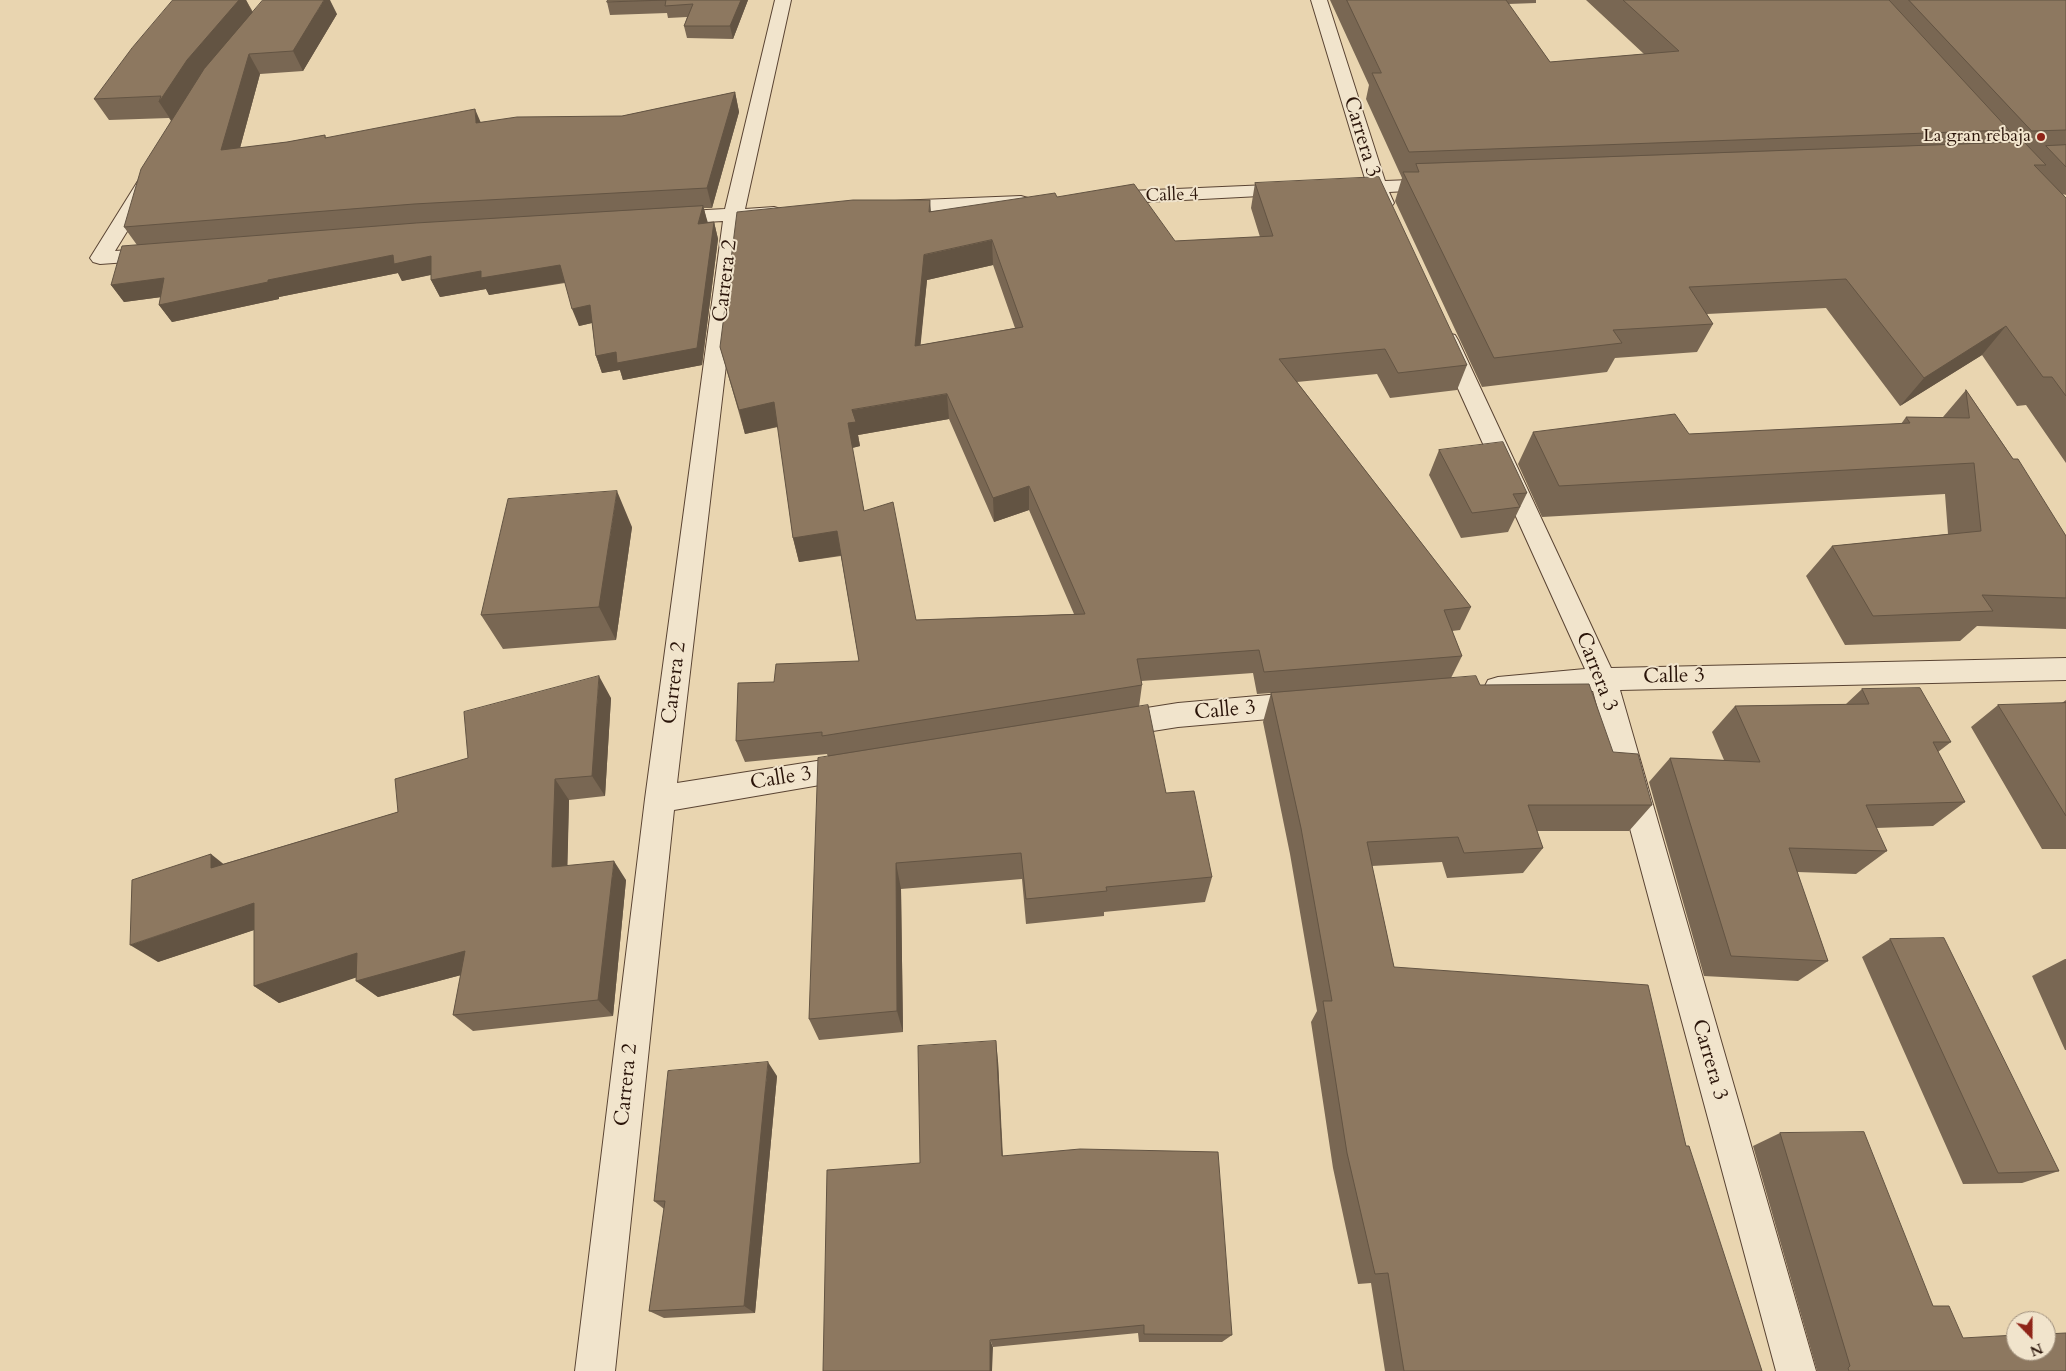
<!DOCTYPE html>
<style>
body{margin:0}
#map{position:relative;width:2066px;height:1371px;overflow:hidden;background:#e9d5b0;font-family:Cardo,serif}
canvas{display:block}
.north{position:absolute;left:2006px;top:1311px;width:50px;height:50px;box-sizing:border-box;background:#f1e4cc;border:1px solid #a1917e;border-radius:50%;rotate:158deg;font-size:14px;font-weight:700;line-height:20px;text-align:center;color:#2a1409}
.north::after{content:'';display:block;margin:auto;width:18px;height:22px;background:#8f2418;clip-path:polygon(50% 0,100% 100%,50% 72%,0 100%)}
</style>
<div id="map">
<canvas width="2066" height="1371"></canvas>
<div class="north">N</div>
</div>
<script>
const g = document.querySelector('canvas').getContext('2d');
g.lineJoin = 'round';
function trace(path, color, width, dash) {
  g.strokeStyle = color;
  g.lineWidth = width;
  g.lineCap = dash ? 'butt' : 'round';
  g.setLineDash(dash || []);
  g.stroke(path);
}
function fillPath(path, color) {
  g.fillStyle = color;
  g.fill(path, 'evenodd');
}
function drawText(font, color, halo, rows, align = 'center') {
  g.font = font + ' Cardo,serif';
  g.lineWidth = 4;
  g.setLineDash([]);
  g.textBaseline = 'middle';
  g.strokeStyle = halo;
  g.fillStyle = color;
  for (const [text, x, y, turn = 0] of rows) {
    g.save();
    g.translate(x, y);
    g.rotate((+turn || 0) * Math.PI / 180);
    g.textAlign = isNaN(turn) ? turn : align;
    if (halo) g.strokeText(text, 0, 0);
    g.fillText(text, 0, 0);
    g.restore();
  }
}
const minor = new Path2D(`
 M775,0H791L745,209L774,207L781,209L784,213L781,217L743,220L677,783L855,755L865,758L869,767L865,776L855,779L674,810L615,1371H575L645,799L723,221L670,224L663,222L660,218L663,214L670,212L725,209Z
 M1311,0H1327L1385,181L1436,179L1443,181L1446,185L1443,189L1389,192L1394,203L1391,207L1384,209L1377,207L1370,193L1340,192L1337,188L1340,184L1366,182Z
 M148,175L155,177L158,181L115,251L156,248L163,250L166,254L163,258L156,260L100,264L93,262L90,258L138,181L141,177Z
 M1291,184L1298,186L1301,190L1298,194L1107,204L1100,202L1097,198L1100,194L1107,192Z
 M1021,196L1028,198L1031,202L1028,206L895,213L888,211L885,207L888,203L895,201Z
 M1447,333L1455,335L1458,340L1611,668L2066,658V680L1620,690L1816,1371H1776L1593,691L1498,699L1488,696L1484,688L1488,680L1498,677L1585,669L1436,340L1439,335Z
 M1303,692L1313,696L1317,704L1313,712L1303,716L1178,727L1115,737L1105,733L1101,725L1105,717L1115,713L1178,703Z`);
trace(minor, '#5a4433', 2);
fillPath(minor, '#f1e4cc');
fillPath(new Path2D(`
 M173,0H246L253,12L337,14L303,71L260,74L240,148L287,142L325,135L326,138L481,122L622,116L735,92L739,112L712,208H704L707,223L714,222L718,239L702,365L623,380L620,370L602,373L596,356L592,323L579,326L565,283L489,295L486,289L440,297L431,280V275L402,281L398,273L279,297V299L172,322L159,305L161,297L124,302L111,285L137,245L124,227L171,121L169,118L109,120L94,99Z
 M608,0H748L733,39L687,38L684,26L687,17L668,18L667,13L610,15L607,2Z
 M1330,0H1536V3L1508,4L1550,62L1644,54L1586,0H2066V195L2063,194L2066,198V463L2026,405L2017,406L1982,355L1900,406L1826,308L1707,314L1713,324L1697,352L1615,358L1607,372L1482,387L1395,201L1402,178L1366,99L1369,85Z
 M1255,183L1467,365L1457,390L1390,398L1377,374L1297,382L1471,607L1460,630L1452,631L1462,656L1451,678L1480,685L1613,752L1652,805L1629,831H1537L1543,848L1523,873L1447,878L1442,862L1372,866L1394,967L1686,1146L1762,1371H1385L1371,1283L1358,1284L1333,1168L1311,1022L1317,1011L1290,854L1263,722L1271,693L1257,694L1253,673L1141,681L1142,685L1139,707L1166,793L1212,877L1205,902L1104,912V916L1026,924L1022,879L901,889L903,1032L819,1040L809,1019L828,757L827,754L745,762L736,741L774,682L859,661L841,556L799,562L793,538L778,427L745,434L720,347L931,212L1057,197L1175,241L1260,237L1251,208ZM993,265L1015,328L920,345L927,280ZM949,419L994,522L1029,510L1074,614L916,620L864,511L852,448L860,446L858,435Z
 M1966,390L2066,536V629L1977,626L1960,641L1845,645L1806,576L1832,546L1948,534L1945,494L1542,517L1518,464L1533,432L1689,434L1901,424L1906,417H1943Z
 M1439,450L1527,493L1508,532L1461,538L1429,475Z
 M632,527L616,640L503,649L481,615Z
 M1862,689L1951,742L1938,752L1965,802L1933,826L1876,828L1887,851L1856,874L1797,872L1828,961L1798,981L1704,976L1649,782L1670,758L1724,760L1712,732L1735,706L1846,704Z
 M611,698L605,796L569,800L567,866L626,880L613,1016L473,1031L453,1015L461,975L378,997L356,981V977L279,1003L254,986V930L158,962L223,864L398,812Z
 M2066,700V849H2042L1971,727L1998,705L2062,703Z
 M1890,939L2059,1171L2022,1183L1963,1184L1862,957Z
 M2065,959H2066V1050H2065L2032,976Z
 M998,1061L1003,1156L1232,1335L1222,1342H1139L1138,1333L993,1347L920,1163Z
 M777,1076L755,1313L664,1318L649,1311L664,1209L654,1201Z
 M1780,1133L1933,1306L1963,1338L2066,1371H1817L1753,1146Z`), '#796753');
fillPath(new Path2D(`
 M239,0H246L254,16L173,123L159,102L187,60Z
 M324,0H330L337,14L303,71L293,51Z
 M741,0H748L733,39L730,26Z
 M249,54L260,74L234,170L221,150Z
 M735,92L739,112L712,208L707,188Z
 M475,109L484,130L476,123Z
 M930,200L932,225L929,212Z
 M703,206L708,223L698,224Z
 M714,222L718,239L702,365L623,380L620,370L602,373L596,356Z
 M992,240L993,265L927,280L918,371L915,346L924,255Z
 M393,255L431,256L439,273L402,281L398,273L279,297V299L172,322L159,305L268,280Z
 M560,265L566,282L489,295L486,289L440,297L431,280L481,271Z
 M164,278L177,295L124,302L111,285Z
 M590,305L596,322L579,326L572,309Z
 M2006,326L1982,355L1900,406L1924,378Z
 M947,394L949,419L858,435L860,446L852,448L848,423L852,410Z
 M774,402L780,426L745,434L739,410Z
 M1029,486V510L994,522L993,498Z
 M617,491L632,527L616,640L599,607Z
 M837,531L842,555L799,562L793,538Z
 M599,676L611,698L605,796L592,776Z
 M555,779L569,800L567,886L552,867Z
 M211,854L236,874L211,868Z
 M614,861L626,880L613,1016L598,1000Z
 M896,863L901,889L903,1032L897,1011Z
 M254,903L278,922L158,962L130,945Z
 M465,951L484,969L378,997L356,981Z
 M357,953L379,970L279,1003L254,986Z
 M996,1041L998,1061L1003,1171L1002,1156Z
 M768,1062L777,1076L755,1313L744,1306Z
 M990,1340L993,1347L992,1371H990Z`), '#635443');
const building = new Path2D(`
 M173,0H239L187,60L159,102L161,96L94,99L132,48Z
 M263,0H324L293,51L249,54L221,150L287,142L325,135V138L475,109L476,123L517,117L622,116L735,92L707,188L414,204L124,227L141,169L204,69Z
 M608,0H741L730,26H684L693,4L665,6L666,0L607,2Z
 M1347,0H1506L1550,62L1679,51L1623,0H1889L2009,130L1409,152L1372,73H1381Z
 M1909,0H2066V130L2032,131Z
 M2024,142L2046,165H2034L2066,198V396L2052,377H2043L2006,326L1924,378L1846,279L1689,287L1713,324L1613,330L1622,343L1494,358L1403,172H1419L1416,164Z
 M2066,145V167L2046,146Z
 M1379,177L1467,365L1398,373L1385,349L1279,359L1471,607L1444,610L1462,656L1264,672L1259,650L1137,659L1142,685L822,736V732L736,741L738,683L774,682L776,664L859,661L837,531L793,538L774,402L739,410L720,347L737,212L853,200H930L929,212L1055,193L1057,197L1134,184L1175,241L1273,236L1255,183ZM992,240L1023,327L915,346L924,255ZM947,394L993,498L1029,486L1085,614L916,620L893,502L864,511L848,423L856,422L852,410Z
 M703,206L698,224L714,222L697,348L617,363L616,352L596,356L590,305L572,309L560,265L481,278V271L431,280V256L394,264L393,255L268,280V282L159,305L164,278L111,285L122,246L416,223Z
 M1966,390L2013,459H2018L2066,536V598L1982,595L1993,611L1873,616L1832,546L1981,531L1974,463L1559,486L1533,432L1675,414L1689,434L1910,423L1906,417L1969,418Z
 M1503,442L1527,493L1513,494L1520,507L1472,513L1439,450Z
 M617,491L599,607L481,615L508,499Z
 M599,676L592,776L555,779L552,867L614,861L598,1000L453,1015L465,951L356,981L357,953L254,986V903L130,945L132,880L211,854V868L398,812L395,779L468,758L464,712Z
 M1476,676L1480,685L1589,684L1613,752L1638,754L1652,805H1528L1543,848L1464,853L1458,837L1367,842L1394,967L1648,985L1686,1146H1689L1762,1371H1404L1388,1273L1375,1274L1347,1153L1323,1001H1332L1301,828L1271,693Z
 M1920,688L1951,742H1933L1965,802L1866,805L1887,851L1789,848L1828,961L1731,956L1670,758L1760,762L1735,706L1869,704L1862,689Z
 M2066,703V816L1998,705Z
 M1148,705L1166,793L1194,791L1212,877L1106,887L1107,891L1026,899L1021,853L896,863L897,1011L809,1019L818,758Z
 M1944,938L2059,1171L1998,1173L1890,939Z
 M996,1041L1002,1156L1080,1149L1218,1152L1232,1335L1144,1334V1325L990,1340V1371H823L827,1170L920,1163L918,1046Z
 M768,1062L744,1306L649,1311L665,1201H654L668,1071Z
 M1864,1132L1933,1306H1949L1963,1338L2016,1335V1351H2046V1334L2066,1333V1371H1849L1848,1368L1850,1366L1780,1133Z`);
fillPath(building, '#8d7860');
trace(building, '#635443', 1);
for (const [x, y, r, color] of [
 [2041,137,5,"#8f2418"]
]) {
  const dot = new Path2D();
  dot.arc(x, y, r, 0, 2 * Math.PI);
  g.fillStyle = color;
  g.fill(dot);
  trace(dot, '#f1e4cc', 2);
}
drawText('18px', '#2a1409', '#f1e4cc', [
 ["La gran rebaja",2031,137]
], 'right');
drawText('18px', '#2a1409', '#f1e4cc', [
 ["Calle 4",1172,196,-2]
]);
drawText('21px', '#2a1409', '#f1e4cc', [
 ["Carrera 3",1361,137,73],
 ["Carrera 2",726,281,-83],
 ["Carrera 3",1596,672,69],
 ["Calle 3",1674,677,-1],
 ["Carrera 2",675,683,-83],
 ["Calle 3",1225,711,-5],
 ["Calle 3",781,779,-9],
 ["Carrera 3",1709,1060,74],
 ["Carrera 2",627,1085,-84]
]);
</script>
